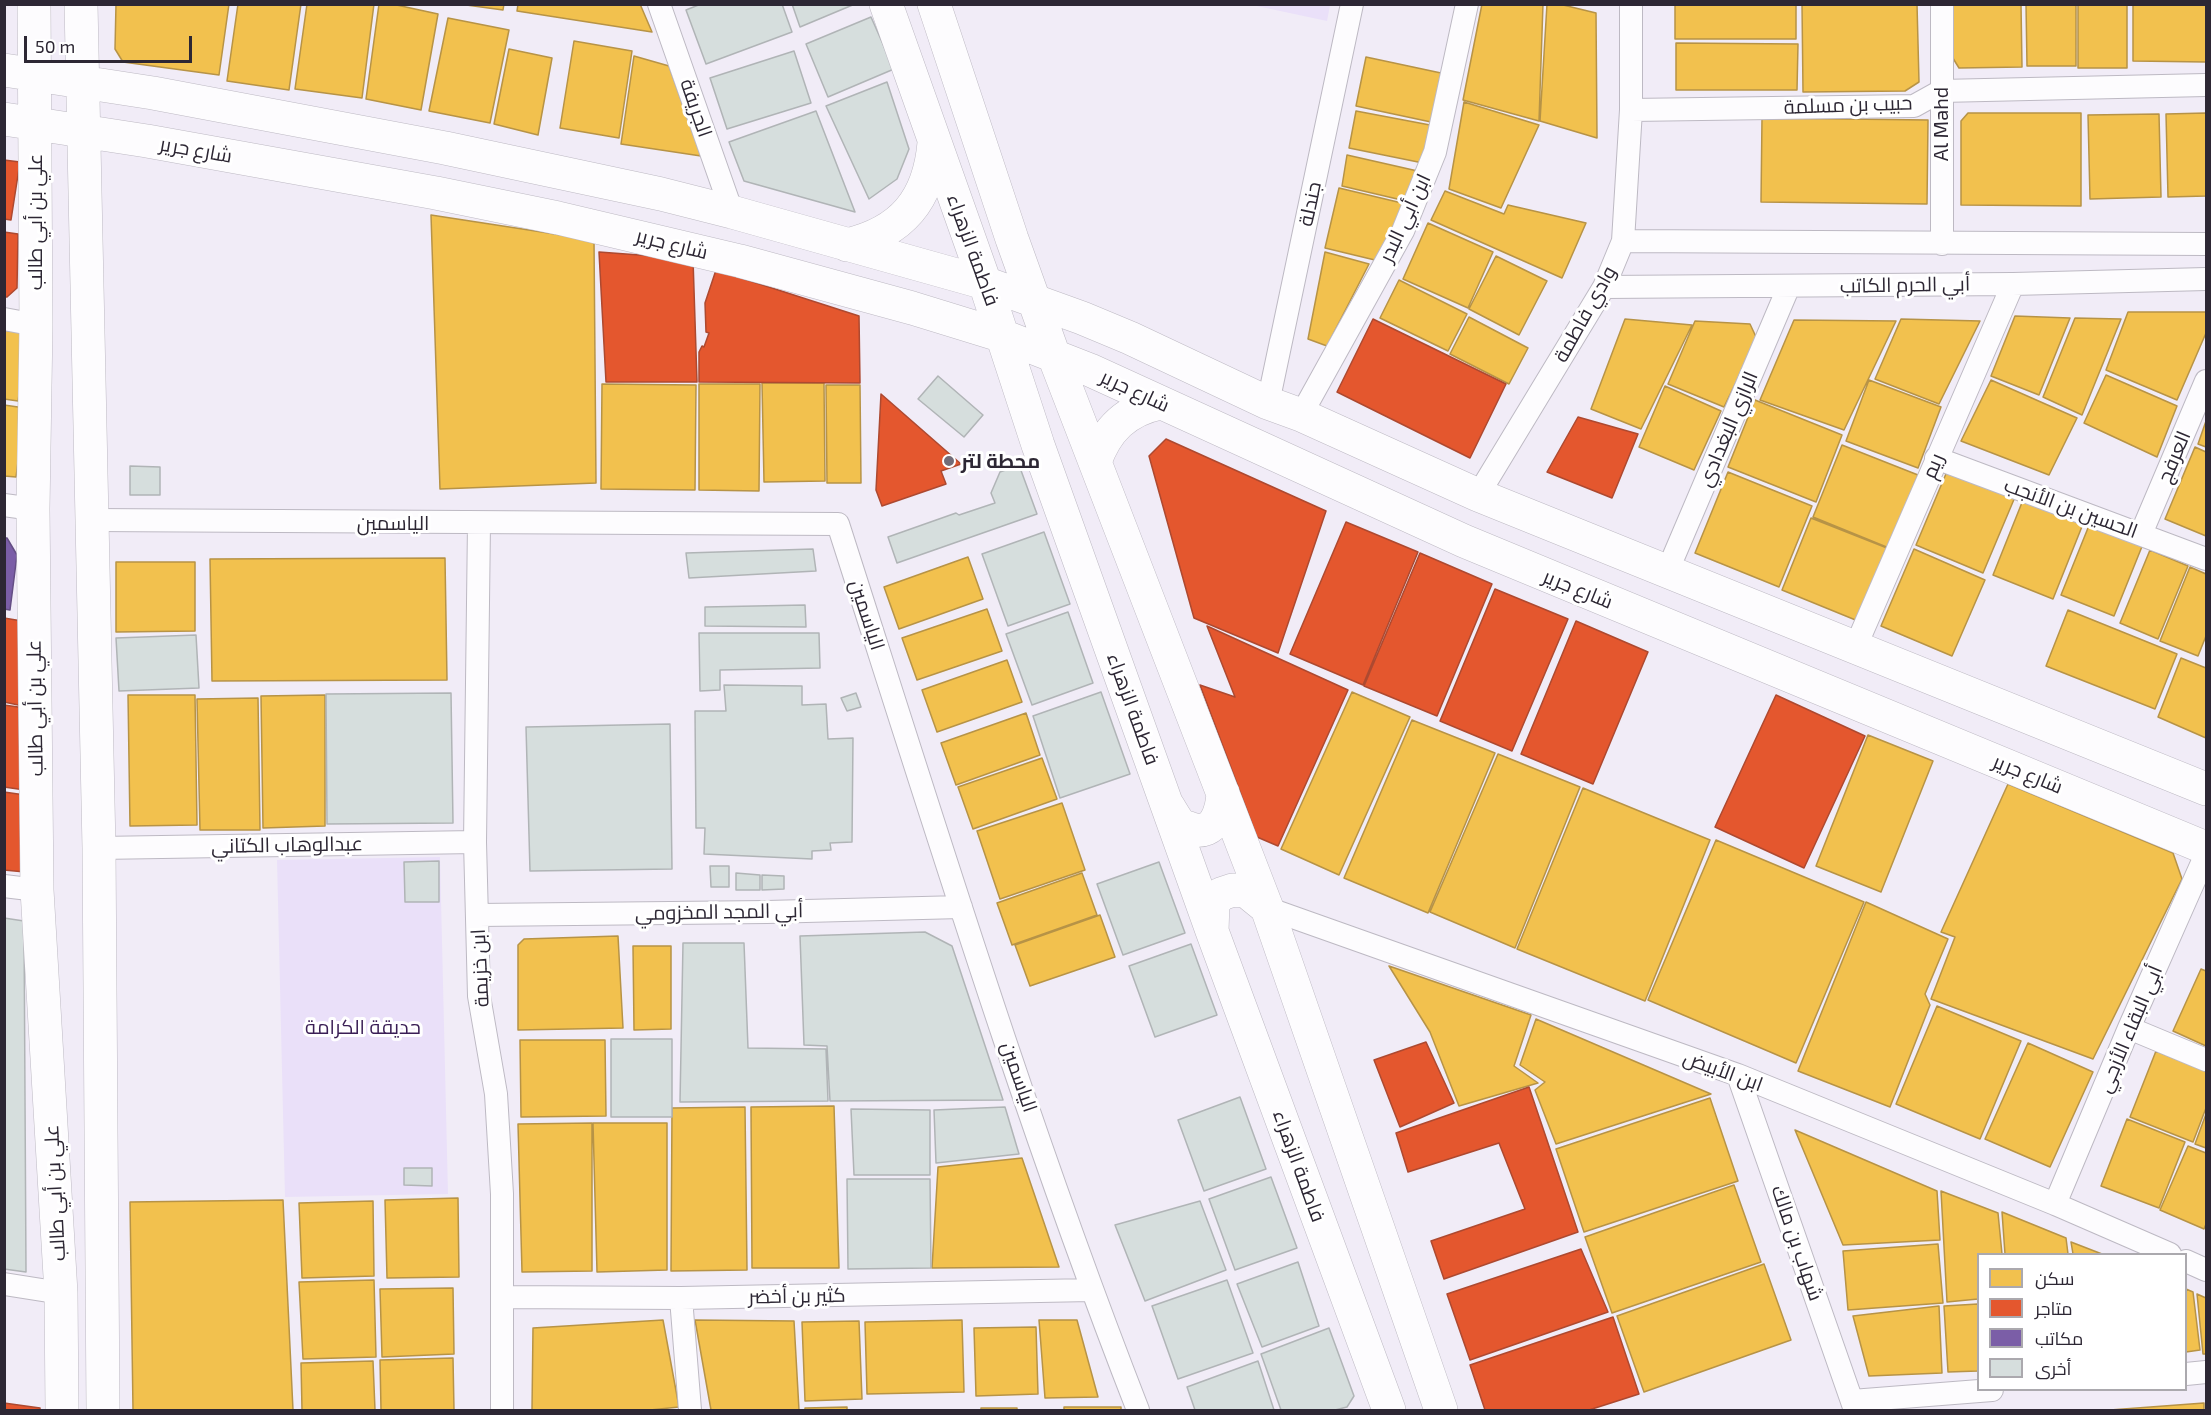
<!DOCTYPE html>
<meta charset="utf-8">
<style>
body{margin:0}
#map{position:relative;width:2211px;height:1415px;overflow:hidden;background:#f1ecf7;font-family:"Exo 2",Cairo,sans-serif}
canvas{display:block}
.frame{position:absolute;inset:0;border:6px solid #2d2734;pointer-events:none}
.legend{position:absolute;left:1977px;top:1253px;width:210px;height:138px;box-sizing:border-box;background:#fff;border:2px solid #aba9ae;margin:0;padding:8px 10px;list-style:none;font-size:18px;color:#2d2734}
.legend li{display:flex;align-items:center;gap:12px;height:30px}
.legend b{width:30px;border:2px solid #aba9ae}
.scale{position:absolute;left:24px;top:36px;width:168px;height:27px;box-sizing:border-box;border:3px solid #2d2734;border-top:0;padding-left:8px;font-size:18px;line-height:21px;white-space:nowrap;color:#2d2734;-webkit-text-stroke:4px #fff;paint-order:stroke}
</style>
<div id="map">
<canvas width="2211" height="1415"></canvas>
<div class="frame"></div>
<ul class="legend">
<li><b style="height:16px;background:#f2c14e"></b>سكن</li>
<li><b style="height:16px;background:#e4572e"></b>متاجر</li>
<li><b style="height:16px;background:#7b5ea7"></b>مكاتب</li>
<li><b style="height:16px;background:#d6dedd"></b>أخرى</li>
</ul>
<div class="scale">50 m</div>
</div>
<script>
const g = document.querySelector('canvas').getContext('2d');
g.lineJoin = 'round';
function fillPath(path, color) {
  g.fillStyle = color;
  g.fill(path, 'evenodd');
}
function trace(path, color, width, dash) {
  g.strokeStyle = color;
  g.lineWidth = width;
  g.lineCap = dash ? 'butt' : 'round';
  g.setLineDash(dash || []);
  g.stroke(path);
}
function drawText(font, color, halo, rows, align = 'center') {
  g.font = font + ' "Exo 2",Cairo,sans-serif';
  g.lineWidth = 6;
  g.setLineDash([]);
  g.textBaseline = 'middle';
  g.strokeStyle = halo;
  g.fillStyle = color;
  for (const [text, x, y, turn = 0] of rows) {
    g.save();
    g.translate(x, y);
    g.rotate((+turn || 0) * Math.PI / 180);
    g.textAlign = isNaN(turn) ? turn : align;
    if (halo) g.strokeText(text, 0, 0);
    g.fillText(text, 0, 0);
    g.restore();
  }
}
fillPath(new Path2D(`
 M1252,5L1330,4V5L1327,21Z
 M440,857L448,1194L285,1197L277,860Z`), '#eae0f9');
const homes = new Path2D(`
 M116,4H229L219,75L123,62L115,49Z
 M238,4H301L289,90L227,81Z
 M307,4H374L362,98L295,89Z
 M379,4H392L438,14L421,110L366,99Z
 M459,4H504L503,10Z
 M518,4H640L652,32L517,11Z
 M1482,4H1543L1539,121L1463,100Z
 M1547,4H1559L1596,13L1597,138L1540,121Z
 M1675,4H1796V39H1675Z
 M1802,4H1917L1919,82L1905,91L1803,92Z
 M1950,4H2021L2022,67L1959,68L1951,55Z
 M2026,4H2076V66H2027Z
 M2078,4H2127V68H2078Z
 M2133,4H2206V62L2133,61Z
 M448,18L509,30L490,123L429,111Z
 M574,41L632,51L619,138L560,128Z
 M1676,43L1798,44L1797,90H1676Z
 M509,49L552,58L538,135L494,124Z
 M634,56L669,66L701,156L621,144Z
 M1366,57L1441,73L1431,122L1356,106Z
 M1464,102L1539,125L1501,208L1449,189Z
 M1356,111L1430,125L1423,163L1349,148Z
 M1968,113H2081V206L1961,205V121Z
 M2206,113V196L2168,197L2166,114Z
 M2159,114L2161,197L2090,199L2088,115Z
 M1762,118L1928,120L1927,204L1761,202Z
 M1347,155L1422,172L1410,202L1342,186Z
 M1339,188L1406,204L1379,261L1325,248Z
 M1445,191L1504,214L1508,205L1586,223L1562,278L1431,220Z
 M431,215L594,240L596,483L440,489Z
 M1428,223L1493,252L1468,308L1403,279Z
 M1325,252L1369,264L1327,346L1308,339Z
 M1496,256L1547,281L1519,335L1469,309Z
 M1399,280L1467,314L1448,351L1380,318Z
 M2128,312H2206V333L2177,400L2106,370Z
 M2015,316L2070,318L2039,395L1991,376Z
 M1469,317L1528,348L1509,384L1450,354Z
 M2075,318L2121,319L2082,415L2043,397Z
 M1625,319L1692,325L1641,429L1591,409Z
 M1901,319L1980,321L1939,404L1875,379Z
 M1794,320L1896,321L1844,430L1760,400Z
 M1695,321L1750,324L1757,339L1724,407L1668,384Z
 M4,326L29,330L18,401L4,399Z
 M2106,375L2177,406L2157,457L2084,423Z
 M1869,380L1941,407L1918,468L1846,441Z
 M1991,380L2077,418L2049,475L1961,441Z
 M762,383H824L825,481L764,482Z
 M602,384L696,385L695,490L601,489Z
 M699,384H760L759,491L699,490Z
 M826,385H860L861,483H827Z
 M1665,386L1721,411L1694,470L1639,447Z
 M1755,400L1842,435L1816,502L1728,467Z
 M4,405L25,408L16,477L4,476Z
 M2206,421V447L2198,444Z
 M1842,445L1918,475L1889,548L1813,517Z
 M2195,447L2206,452V536L2165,519Z
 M1948,469L2015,497L1983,573L1916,545Z
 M1728,472L1812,506L1779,587L1695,553Z
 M2023,500L2083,524L2053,599L1993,575Z
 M1811,518L1887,548L1858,621L1782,590Z
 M2090,523L2143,544L2114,616L2061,595Z
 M1914,549L1985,580L1952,656L1881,626Z
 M2150,550L2188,566L2158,639L2120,623Z
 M968,557L983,599L899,629L884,587Z
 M445,558L447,680L212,681L210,559Z
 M116,562H195V631L116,632Z
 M2190,567L2206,574V636L2198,656L2160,641Z
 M987,609L1002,651L917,680L902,638Z
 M2068,610L2177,654L2155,709L2046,666Z
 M2181,658L2206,668V738L2158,717Z
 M1007,660L1022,702L937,732L922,690Z
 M1352,692L1410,717L1339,875L1281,849Z
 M128,695H195L197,825L130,826Z
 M325,695V826L263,828L261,696Z
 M258,698L260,830H200L197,699Z
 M1026,713L1040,755L956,785L941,743Z
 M1412,720L1495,753L1428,913L1344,878Z
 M1868,735L1933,761L1881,892L1816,866Z
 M1498,754L1580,787L1515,948L1430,912Z
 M1042,758L1057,799L973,829L958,787Z
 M2008,784L2173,853L2182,879L2093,1059L1931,999L1955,937L1941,932Z
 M1583,788L1710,840L1645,1001L1517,949Z
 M1062,803L1085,870L1000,899L977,831Z
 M1716,840L1864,902L1796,1063L1648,1000Z
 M1082,873L1097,915L1012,945L997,903Z
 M1866,902L1948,939L1925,994L1930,1005L1890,1107L1798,1071Z
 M1100,915L1115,957L1030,986L1015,945Z
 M618,936L623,1028L518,1030V945L524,939Z
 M633,946H671V1029L634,1030Z
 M1389,966L1531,1015L1514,1066L1538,1083L1459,1106L1430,1032Z
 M2201,969L2206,971V1046L2173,1031Z
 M1937,1006L2021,1041L1980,1139L1896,1104Z
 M1536,1019L1711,1094L1556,1144L1535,1090L1545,1082L1520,1065Z
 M520,1040H605L606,1116L521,1117Z
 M2028,1043L2093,1072L2050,1167L1985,1139Z
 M2156,1051L2206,1071V1108L2193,1142L2130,1117Z
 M1710,1098L1738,1181L1584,1232L1556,1149Z
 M834,1106L839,1268H752L751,1107Z
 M745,1107L747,1270L671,1271L672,1108Z
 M2206,1114V1148L2195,1144Z
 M2127,1119L2185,1142L2159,1208L2101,1186Z
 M592,1123V1271L522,1272L518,1124Z
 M593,1123H667V1270L597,1272Z
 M1795,1130L1937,1191L1940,1240L1843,1245Z
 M2188,1146L2206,1153V1224L2204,1229L2160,1210Z
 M1022,1158L1059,1267L932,1268L938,1167Z
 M1734,1185L1761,1262L1612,1313L1585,1237Z
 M1941,1191L1998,1213L2002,1254H1978V1299L1947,1302Z
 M458,1198L459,1277L387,1278L385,1200Z
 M283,1200L293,1410H133L130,1202Z
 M373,1201L374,1276L302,1278L299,1203Z
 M2002,1212L2066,1238L2068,1254H2005Z
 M2071,1242L2102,1254H2073Z
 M1938,1244L1943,1303L1848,1310L1843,1251Z
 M1764,1264L1791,1340L1644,1392L1617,1316Z
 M374,1280L376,1357L303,1359L299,1282Z
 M453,1288L454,1354L382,1357L380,1289Z
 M2186,1289L2193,1292L2200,1350L2186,1352Z
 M2197,1294L2206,1298V1354H2203Z
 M1978,1304V1371L1948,1372L1944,1306Z
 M1939,1306L1942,1373L1869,1376L1853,1316Z
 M663,1320L679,1407L650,1410H532L533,1328Z
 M695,1320L794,1321L799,1410H711Z
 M962,1320L964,1392L867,1394L865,1322Z
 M1039,1320H1077L1098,1397L1045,1398Z
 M859,1321L862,1399L805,1401L802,1322Z
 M1036,1327L1038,1394L976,1396L974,1328Z
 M453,1358L454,1410H381L380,1360Z
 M373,1361L375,1410H302L301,1363Z
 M2204,1403V1410H2110Z
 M847,1407V1410H805V1408Z
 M1064,1407H1121V1410H1064Z
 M981,1408H1017V1410H981Z`);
fillPath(homes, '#f2c14e');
trace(homes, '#b79346', 1.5);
const shops = new Path2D(`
 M4,160L20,162L11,220L4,219Z
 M4,232L18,234L17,288L7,297H4Z
 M599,252L693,259L697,382H606Z
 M716,270L859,316L860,383L699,382V352L702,346L704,347L709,333L706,332L705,303Z
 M1373,319L1506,384L1470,458L1337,392Z
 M881,394L961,464L941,471L946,484L882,506L876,490Z
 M1578,417L1638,434L1612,498L1547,472Z
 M1166,439L1326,511L1278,653L1194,618L1149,456Z
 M1346,522L1418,552L1363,685L1290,654Z
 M1420,553L1492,584L1437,716L1364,686Z
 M1495,589L1568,619L1512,751L1440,721Z
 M4,618L22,621L23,706L4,702Z
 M1576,621L1648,652L1593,784L1521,754Z
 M1207,626L1348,690L1278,846L1257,837L1200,685L1235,697Z
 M1776,695L1865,736L1804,868L1715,827Z
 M4,705L25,708V790L4,787Z
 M4,792L25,795V872L4,870Z
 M1426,1042L1454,1103L1400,1127L1374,1060Z
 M1529,1087L1578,1232L1444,1279L1431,1241L1525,1209L1499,1143L1408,1172L1396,1133Z
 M1581,1249L1608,1312L1470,1360L1447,1294Z
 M1613,1317L1639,1394L1589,1410H1485L1470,1365Z
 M4,1403L40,1408V1410H4Z`);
fillPath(shops, '#e4572e');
trace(shops, '#ad4930', 1.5);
const offices = new Path2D(`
 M4,538H7L17,555L10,610L4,609Z`);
fillPath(offices, '#7b5ea7');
trace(offices, '#644e84', 1.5);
const building = new Path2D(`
 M701,4H782L792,32L706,64L686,10Z
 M792,4H855L800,27Z
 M871,17L894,69L828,97L806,44Z
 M794,51L811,103L727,129L710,78Z
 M887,82L909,149L897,179L869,199L826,106Z
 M816,111L855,212L744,181L729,142Z
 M938,376L983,415L964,437L918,399Z
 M1019,465L1037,514L897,563L888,537L956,513L959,515L995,503L991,493L1000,472Z
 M130,466L160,467V495H130Z
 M1044,532L1070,604L1008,626L982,554Z
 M813,549L816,571L689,578L686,553Z
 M805,605L806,627L705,626V607Z
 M1068,612L1093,683L1032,705L1006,634Z
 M699,633H819L820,668L720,670V690L700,691Z
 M196,635L199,688L119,691L116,638Z
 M724,685L802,686V705L826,704L828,739L853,738L852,842L830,843L831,850L812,851V859L704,854L705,828H696L695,711H726Z
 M1101,692L1130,774L1060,798L1033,716Z
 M451,693L453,823L327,824L326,694Z
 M856,693L861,707L847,711L841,698Z
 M670,724L672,869L530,871L526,727Z
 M439,861V902H405L404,862Z
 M1159,862L1185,933L1123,955L1097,884Z
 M710,866H729V887H711Z
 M736,873L760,875V890H736Z
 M762,875L784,876V889L762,890Z
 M4,918L24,921L26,1272L4,1269Z
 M925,932L952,946L1003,1100L830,1101L827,1046L804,1045L800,936Z
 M683,943H744L748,1048L826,1049L828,1101L680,1102Z
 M1191,944L1217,1015L1155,1037L1129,966Z
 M611,1039H672V1117H611Z
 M1240,1097L1266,1169L1204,1191L1178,1120Z
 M1005,1107L1019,1154L936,1163L934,1110Z
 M851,1109L930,1110V1175H854Z
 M404,1168H432V1186L404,1185Z
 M1271,1177L1297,1248L1235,1270L1209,1199Z
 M847,1179H930L931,1268L848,1269Z
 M1200,1201L1226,1270L1145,1301L1115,1225Z
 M1298,1262L1319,1326L1262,1347L1237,1284Z
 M1227,1280L1253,1353L1178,1379L1152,1306Z
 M1329,1328L1354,1396L1347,1407L1335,1410H1281L1261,1354Z
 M1258,1361L1274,1410H1195L1187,1387Z`);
fillPath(building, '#d6dedd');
trace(building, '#b0b4b6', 1.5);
const minor = new Path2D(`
 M659,4L732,212
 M1631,110L1914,106L1941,91L2206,85
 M1623,241L2206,244
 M1942,244V4
 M1604,287L2013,284L2206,279
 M4,319L36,325
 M1268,403L1352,4
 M1301,415L1403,231L1435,152L1467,4
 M1936,458L2206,559
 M1478,495L1604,287L1623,241L1631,110V4
 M4,505L33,509
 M92,520L838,524C933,820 1025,1121 1138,1410
 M479,523L475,842L479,996L496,1094L502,1194V1410
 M2141,534L2206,381
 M1667,572L1789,286
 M1855,648L2013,284
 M99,848L475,842
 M4,886L37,890
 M1267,908L1738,1075L2055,1204L2170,1254
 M478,915L767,912L961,907
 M2129,1028L2206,1060
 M1738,1075L1855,1410
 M2055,1204L2129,1028L2206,854
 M2186,1261L2206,1270
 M4,1284L61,1293
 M503,1297L681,1298L1091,1290
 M681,1298L690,1410
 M2186,1374L2206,1372
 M1852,1401L1992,1390`);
const secondary = new Path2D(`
 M34,4L36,325L33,509L37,890L61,1293L62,1410
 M81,4L99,848L103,1410
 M886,4L985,283L1038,445L1212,931L1389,1410
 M934,4L1012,239L1054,356L1267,908L1441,1410
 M4,70L153,93L445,148L661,194L732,212L985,283L1082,318L1130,338L1268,403L1301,415L1478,495L2206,789
 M4,119L147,141L436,193L558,218L740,261L912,308L1003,336L1090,370L1464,541L2206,848
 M847,245C902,232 929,200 934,143
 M1095,462C1106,430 1126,410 1160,403
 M1168,806C1172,812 1177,822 1182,826C1183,826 1191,829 1192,829C1215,836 1222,811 1223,793
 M1212,931L1213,903L1221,894L1233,890L1246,891L1267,908`);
trace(minor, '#bdb9c3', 24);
trace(secondary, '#bdb9c3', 34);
trace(minor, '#fdfcfe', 22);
trace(secondary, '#fdfcfe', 33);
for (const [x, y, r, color] of [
 [949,461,6,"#726c78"]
]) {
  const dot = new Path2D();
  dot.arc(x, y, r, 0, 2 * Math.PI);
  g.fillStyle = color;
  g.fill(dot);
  trace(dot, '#fff', 2);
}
drawText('20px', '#2d2734', '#fff', [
 ["حبيب بن مسلمة",1848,105,-2],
 ["الجريفة",696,108,71],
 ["Al Mahd",1941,124,-90],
 ["شارع جرير",196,150,10],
 ["جندلة",1310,204,-78],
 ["ابن أبي البدر",1405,218,-65],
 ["علي بن أبي طالب",35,222,-90],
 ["شارع جرير",672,244,14],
 ["فاطمة الزهراء",973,250,70],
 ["أبي الحرم الكاتب",1905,285,-1],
 ["وادي فاطمة",1585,314,-61],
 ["شارع جرير",1135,391,25],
 ["الرازي البغدادي",1728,429,-67],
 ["العرفج",2174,457,-67],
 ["ريم",1933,466,-67],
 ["الحسين بن الأنجب",2071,508,20],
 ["الياسمين",393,523],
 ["شارع جرير",1578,589,22],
 ["الياسمين",867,615,72],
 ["علي بن أبي طالب",35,708,-91],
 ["فاطمة الزهراء",1133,709,70],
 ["شارع جرير",2028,774,22],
 ["عبدالوهاب الكتاني",287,845,-1],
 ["أبي المجد المخزومي",719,912,-1],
 ["ابن خزيمة",480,968,-93],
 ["أبي البقاء الأزجي",2130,1029,-67],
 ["ابن الأبيض",1723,1071,20],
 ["الياسمين",1019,1077,71],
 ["فاطمة الزهراء",1299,1166,70],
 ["علي بن أبي طالب",55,1193,-93],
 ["شهاب بن مالك",1797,1243,71],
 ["كثير بن أخضر",797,1296,-1]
]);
drawText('bold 20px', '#2d2734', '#fff', [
 ["محطة لتر",961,461]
], 'left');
drawText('20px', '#3a1e55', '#fff', [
 ["حديقة الكرامة",363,1027]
]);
</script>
